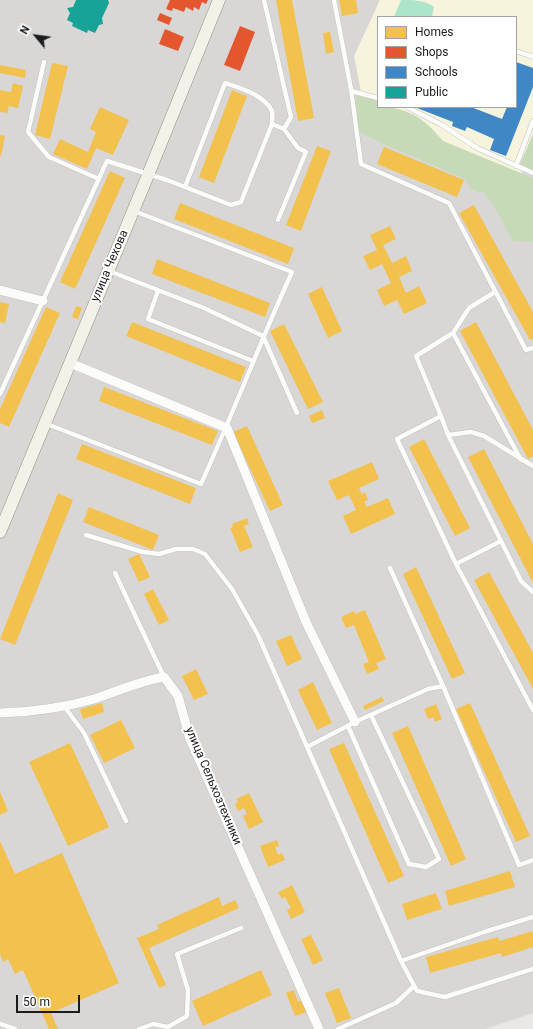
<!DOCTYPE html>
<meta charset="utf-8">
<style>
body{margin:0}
#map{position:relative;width:533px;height:1029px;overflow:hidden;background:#eae8e4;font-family:Roboto,sans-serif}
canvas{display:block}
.legend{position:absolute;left:377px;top:16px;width:140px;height:92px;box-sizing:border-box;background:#fff;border:1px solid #a4a4a4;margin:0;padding:5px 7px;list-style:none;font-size:12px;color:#1c1c1c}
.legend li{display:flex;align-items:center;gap:8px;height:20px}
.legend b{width:20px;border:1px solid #a4a4a4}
.north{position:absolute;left:16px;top:16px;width:40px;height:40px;-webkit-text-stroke:3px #fff;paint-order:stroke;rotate:299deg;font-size:11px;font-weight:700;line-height:16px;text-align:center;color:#1c1c1c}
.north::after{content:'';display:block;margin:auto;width:14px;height:18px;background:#1c1c1c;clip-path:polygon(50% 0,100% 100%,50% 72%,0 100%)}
.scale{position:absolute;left:16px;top:995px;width:64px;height:18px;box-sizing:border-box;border:2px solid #1c1c1c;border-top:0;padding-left:5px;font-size:12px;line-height:14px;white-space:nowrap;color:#1c1c1c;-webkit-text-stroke:3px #fff;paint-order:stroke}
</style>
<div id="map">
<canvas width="533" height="1029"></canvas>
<ul class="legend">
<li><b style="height:11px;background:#f2c14e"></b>Homes</li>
<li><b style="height:11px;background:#e4572e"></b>Shops</li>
<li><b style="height:11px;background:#3f88c5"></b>Schools</li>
<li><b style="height:11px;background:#17a398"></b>Public</li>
</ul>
<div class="north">N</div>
<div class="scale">50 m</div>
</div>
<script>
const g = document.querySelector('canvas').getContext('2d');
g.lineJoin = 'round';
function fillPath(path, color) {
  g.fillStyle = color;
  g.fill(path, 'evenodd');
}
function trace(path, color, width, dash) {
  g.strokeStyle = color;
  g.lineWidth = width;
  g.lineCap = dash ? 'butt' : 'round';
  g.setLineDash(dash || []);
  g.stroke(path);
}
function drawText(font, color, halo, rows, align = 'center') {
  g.font = font + ' Roboto,sans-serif';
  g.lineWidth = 4;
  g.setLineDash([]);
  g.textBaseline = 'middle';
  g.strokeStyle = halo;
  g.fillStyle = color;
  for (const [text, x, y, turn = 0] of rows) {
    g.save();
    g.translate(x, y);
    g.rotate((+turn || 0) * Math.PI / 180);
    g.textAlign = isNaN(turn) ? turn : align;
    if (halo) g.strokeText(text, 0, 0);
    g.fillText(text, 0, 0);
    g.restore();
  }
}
fillPath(new Path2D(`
 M0,0H533V1013L485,1029H0ZM378,17H516V107H378Z`), '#d9d7d6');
fillPath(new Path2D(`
 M380,0H533V144L520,177L365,113L354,56ZM378,17H516V107H378Z`), '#f6f4dd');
fillPath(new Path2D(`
 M358,94L378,101V107C408,107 424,118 443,141L533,178V242L513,241L491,201L483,192C475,193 469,189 467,181L461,177L381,143L361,133L357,125L355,103Z
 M533,134V170L520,164Z`), '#c6dab7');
fillPath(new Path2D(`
 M401,0C413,0 425,0 434,7L432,17H394Z`), '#ace5ca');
fillPath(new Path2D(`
 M276,0H292L314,118L298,121Z
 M339,0H356L358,13L342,16Z
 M330,32L334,52L326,54L323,33Z
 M52,63L68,66L50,139L35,135Z
 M0,65L26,70L25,78L0,73Z
 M13,83L23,86L18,108L9,106L7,113L0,112V90L11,92Z
 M232,90L247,96L214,183L199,177Z
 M100,107L129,120L113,155L96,148L87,169L53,154L60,139L88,152L96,132L90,129Z
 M0,135L5,136L1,156H0Z
 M317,146L331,151L301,231L286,225Z
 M384,147L464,180L457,197L377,164Z
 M110,171L125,178L75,289L60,282Z
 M180,203L294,248L288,264L174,219Z
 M474,205L533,312V339L530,340L459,213Z
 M390,226L396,239L383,245L392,263L406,256L412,271L399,277L406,293L419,286L427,303L404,314L397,300L384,306L377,290L391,283L382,264L370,270L363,256L377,250L370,235Z
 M157,259L270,303L265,317L152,274Z
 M322,287L342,331L328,338L308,294Z
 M0,302L9,304L5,323L0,322Z
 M76,306L82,308L78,319L72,317Z
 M46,307L60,313L9,427L0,423V409Z
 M132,322L246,367L240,382L126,336Z
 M476,322L533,430V456L528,459L460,331Z
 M284,324L323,402L308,409L270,331Z
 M104,387L218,431L212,445L99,401Z
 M322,410L325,418L312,423L309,416Z
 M247,426L283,505L270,511L233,432Z
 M424,439L470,528L455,536L409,447Z
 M82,444L196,488L190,504L76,459Z
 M484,449L533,544V583L468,457Z
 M372,462L379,479L359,488L362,494L365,492L368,500L364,502L367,507L388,498L395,514L351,534L343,516L356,510L349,495L337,500L328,481Z
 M58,493L73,500L15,645L0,639Z
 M89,507L159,535L153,550L83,522Z
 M247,518L249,524L244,526L253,547L240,552L230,528L233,527L232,524Z
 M139,554L150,577L139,582L128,559Z
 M416,567L465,673L452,679L403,574Z
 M489,572L533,653V689L474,580Z
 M153,589L169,620L159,625L144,594Z
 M365,610L386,659L376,663L379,669L367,674L363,664L369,662L354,625L346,628L341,617L354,611L355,614Z
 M291,635L302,659L287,666L276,641Z
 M196,669L208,694L194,700L182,676Z
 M313,682L332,723L317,730L298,690Z
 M382,697L384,701L365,710L363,706Z
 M102,703L104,712L83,719L80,709Z
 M470,703L530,836L516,842L456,709Z
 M436,704L442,719L435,722L433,717L428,719L424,709Z
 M121,720L135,748L104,763L90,735Z
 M408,726L466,859L451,866L392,733Z
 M70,743L109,827L68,846L29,762Z
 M344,743L404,876L388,883L329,749Z
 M0,792L8,811L0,815Z
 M249,793L263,822L249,829L243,816L247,814L244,808L238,811L235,804L238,802L236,799Z
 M277,840L279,846L275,847L278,855L282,853L285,860L268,867L260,846Z
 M0,841L15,874L62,853L119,983L51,1013L58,1029H49L23,970L15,974L8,959L3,962L0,954Z
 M510,871L515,887L449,906L445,891Z
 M292,885L305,912L291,919L287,910L291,908L285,897L282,899L278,892Z
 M436,893L442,909L407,920L402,904Z
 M219,897L222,906L235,900L239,908L149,948L166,985L159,988L137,938L159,929L157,925Z
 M533,931V947L502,957L501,953L430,973L426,957L498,937L499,941Z
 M311,935L323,960L313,965L301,939Z
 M261,970L272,995L203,1026L192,1001Z
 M339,988L351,1018L337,1023L325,993Z
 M294,990L298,1002L302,1000L307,1012L295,1016L286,993Z`), '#f2c14e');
fillPath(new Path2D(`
 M170,0H208L206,4L202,2L199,10L194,7L193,11L186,7L184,12L173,8L172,11L166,9Z
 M160,13L172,18L169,25L157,20Z
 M240,26L255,32L240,71L224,65Z
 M165,29L184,37L178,51L159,44Z`), '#e4572e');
fillPath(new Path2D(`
 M516,62L533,68V87L506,156L490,150L494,139L467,127L465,131L452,126L453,122L417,108L471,107L502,119L507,107H516Z`), '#3f88c5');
fillPath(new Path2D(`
 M76,0H108L109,3L102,18L103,24L99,25L95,33L88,30L87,33L72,26L73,23L67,20L70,13L67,8L73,7Z`), '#17a398');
const lane = new Path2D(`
 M264,0L291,117L284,129
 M334,0L351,89L361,164L449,203L526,350L533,348
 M516,51L533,57
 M44,62L28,132L49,157L99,179
 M351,91L378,98
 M407,107L442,125L477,148L533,173
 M516,166L533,121
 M185,187L225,83C240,88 265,95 272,111C273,114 272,120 272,124
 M109,271L204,308L263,336L297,413
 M158,291L148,319L253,361
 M495,292L469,308L453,333L416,356L441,416L397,439L456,564L533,710
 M453,333L521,460
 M0,394L107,161L167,180L231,205L241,202L272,124L284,129L298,148L306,152L278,220
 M441,416L448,435L521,581L533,592
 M47,424L201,484C233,414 260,342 292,272L134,211
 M448,435L471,432L484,436L533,466
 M86,535L143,552L159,554L176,549H193L205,554L232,589L258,635L401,961L417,991L445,997L533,969
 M456,564L501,541
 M390,568L443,686
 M115,573L164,677
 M64,706L84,733L126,821
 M348,726L409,864L426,867L439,859L371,715
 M307,747L355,722L428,689L443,686L519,865L533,860
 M401,961L487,931L533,917
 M0,1024L15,1029
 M139,1029L153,1024L168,1027L187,1016L188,990L177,954L241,928
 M338,1029L396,1003L414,986`);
const street = new Path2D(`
 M0,290L43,301
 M70,363L227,428L306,622L355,722
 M0,713C32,712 63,708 94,699C118,691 140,681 164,677L178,696L190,739L319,1029`);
const secondary = new Path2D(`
 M0,532L148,175L219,0`);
trace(lane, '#c3c2c0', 5.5);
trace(street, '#c3c2c0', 10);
trace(secondary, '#94947c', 13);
trace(lane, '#fcfcfb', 4.5);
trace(street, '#fcfcfb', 9);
trace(secondary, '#f2f2e8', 12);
drawText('12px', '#1c1c1c', '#fff', [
 ["улица Чехова",110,266,-67],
 ["улица Сельхозтехники",213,786,67]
]);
</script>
